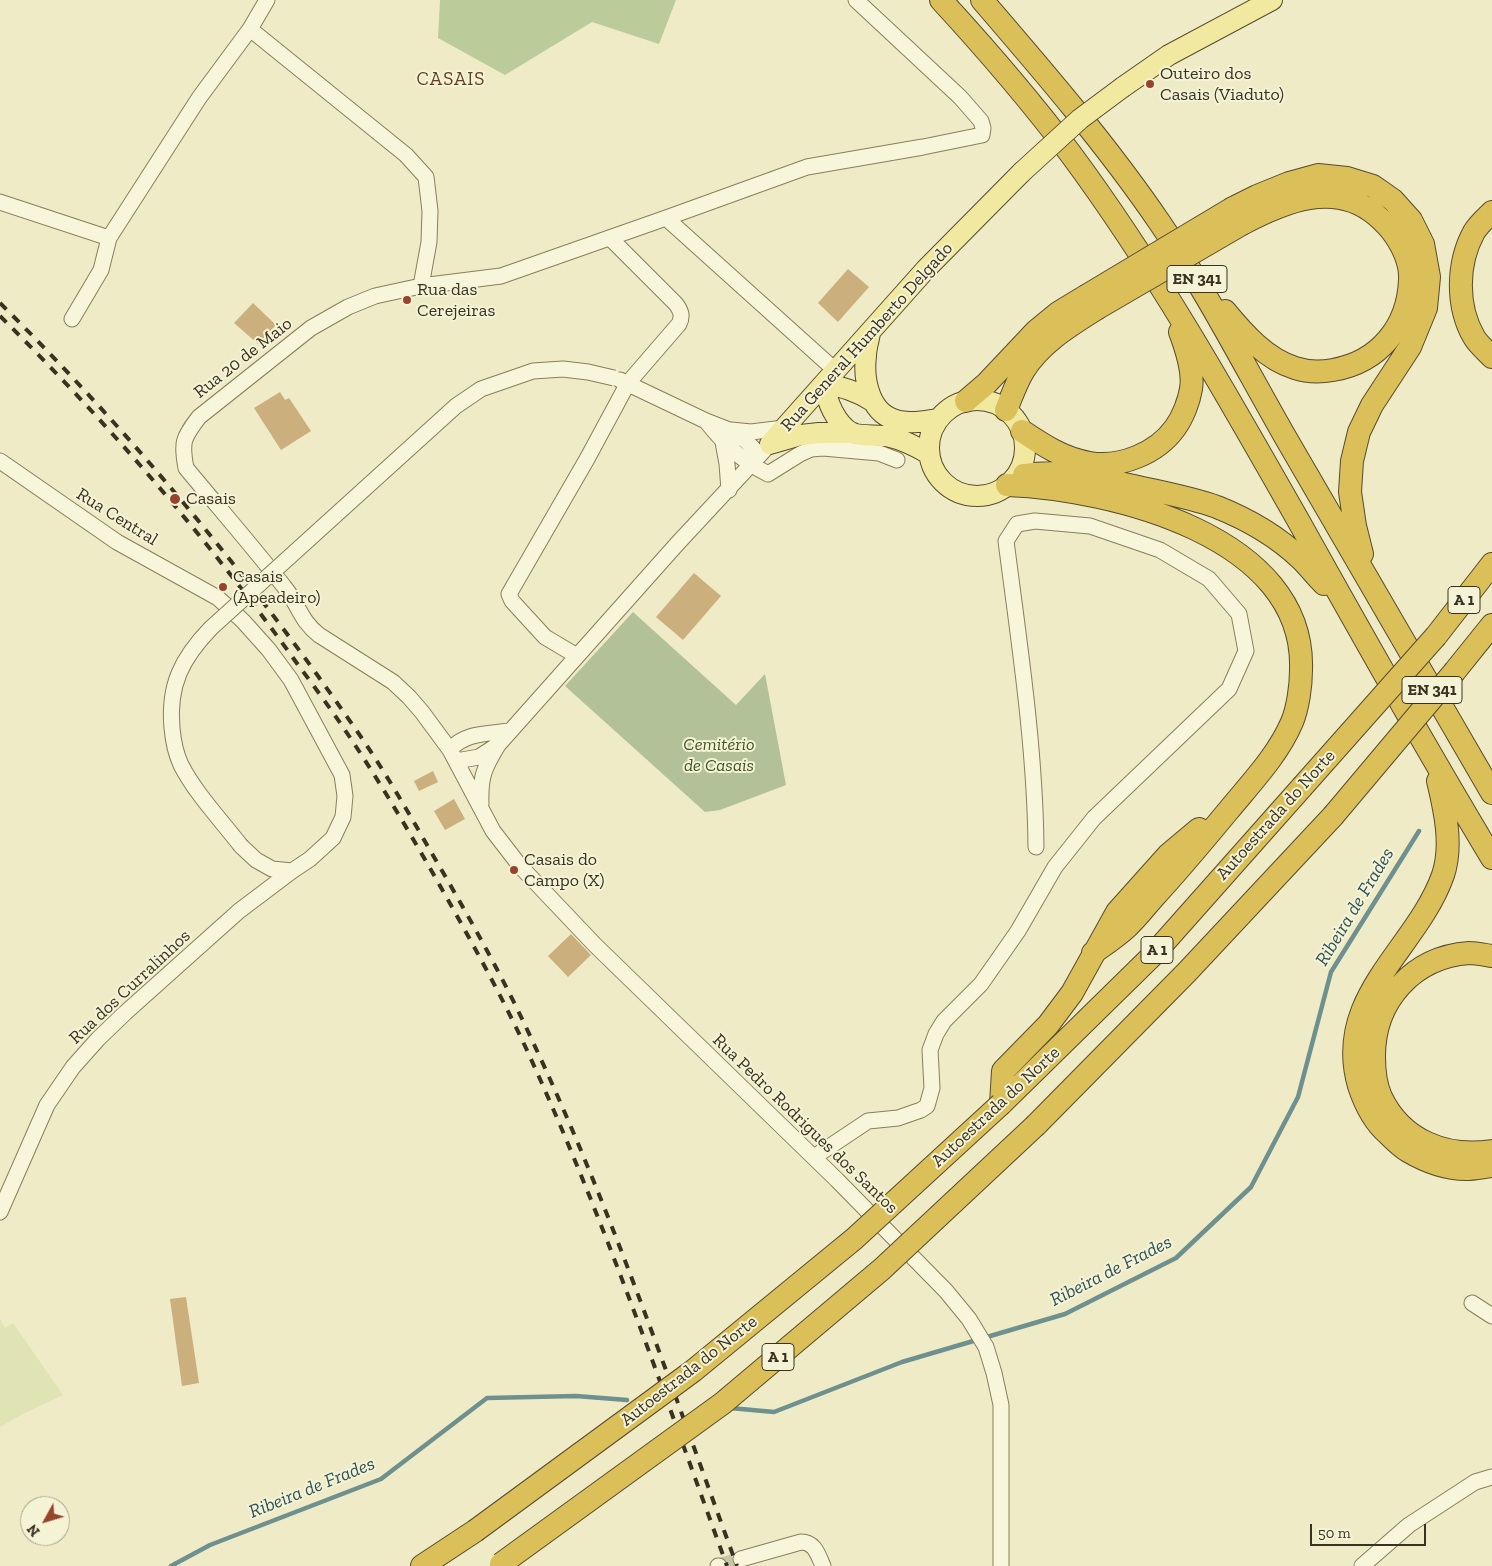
<!DOCTYPE html>
<meta charset="utf-8">
<style>
body{margin:0}
#map{position:relative;width:1492px;height:1566px;overflow:hidden;background:#eeebc6;font-family:"Zilla Slab",serif}
canvas{display:block}
.north{position:absolute;left:20px;top:1496px;width:50px;height:50px;box-sizing:border-box;background:#f5f3d6;border:1px solid #aaa68d;border-radius:50%;rotate:231deg;font-size:14px;font-weight:700;line-height:20px;text-align:center;color:#393220}
.north::after{content:'';display:block;margin:auto;width:18px;height:22px;background:#97442d;clip-path:polygon(50% 0,100% 100%,50% 72%,0 100%)}
.scale{position:absolute;left:1310px;top:1524px;width:116px;height:22px;box-sizing:border-box;border:2px solid #393220;border-top:0;padding-left:6px;font-size:15px;line-height:18px;white-space:nowrap;color:#393220;-webkit-text-stroke:4px #f5f3d6;paint-order:stroke}
</style>
<div id="map">
<canvas width="1492" height="1566"></canvas>
<div class="north">N</div>
<div class="scale">50 m</div>
</div>
<script>
const g = document.querySelector('canvas').getContext('2d');
g.lineJoin = 'round';
function fillPath(path, color) {
  g.fillStyle = color;
  g.fill(path, 'evenodd');
}
function trace(path, color, width, dash) {
  g.strokeStyle = color;
  g.lineWidth = width;
  g.lineCap = dash ? 'butt' : 'round';
  g.setLineDash(dash || []);
  g.stroke(path);
}
function drawText(font, color, halo, rows, align = 'center') {
  g.font = font + ' "Zilla Slab",serif';
  g.lineWidth = 4;
  g.setLineDash([]);
  g.textBaseline = 'middle';
  g.strokeStyle = halo;
  g.fillStyle = color;
  for (const [text, x, y, turn = 0] of rows) {
    g.save();
    g.translate(x, y);
    g.rotate((+turn || 0) * Math.PI / 180);
    g.textAlign = isNaN(turn) ? turn : align;
    if (halo) g.strokeText(text, 0, 0);
    g.fillText(text, 0, 0);
    g.restore();
  }
}
fillPath(new Path2D(`
 M0,1319L5,1328L13,1323L63,1395L23,1414L0,1427Z`), '#e0e3b4');
fillPath(new Path2D(`
 M440,0H676L659,44L592,22L505,75L438,38Z`), '#bbcc9a');
fillPath(new Path2D(`
 M633,612L736,705L765,674L786,785L720,810L705,812L565,686Z`), '#b3c199');
trace(new Path2D(`
 M730,1408L774,1412L902,1362L1065,1314L1176,1258L1251,1187L1298,1097L1331,972L1419,831
 M171,1566L210,1545L381,1479L487,1398L576,1396L627,1400`), '#6e908f', 4.5);
fillPath(new Path2D(`
 M848,269L869,287L838,322L818,303Z
 M253,303L276,325L258,344L234,323Z
 M280,392L285,400L289,398L311,431L281,450L254,408Z
 M694,573L721,596L683,640L656,617Z
 M433,771L438,782L419,791L414,781Z
 M454,799L465,819L445,830L434,811Z
 M571,934L591,955L568,977L548,956Z
 M186,1297L199,1383L182,1386L170,1299Z`), '#cbaf7d');
trace(new Path2D(`
 M719,1566L741,1559`), '#cac6a5', 15, [15, 8]);
const minor = new Path2D(`
 M856,0L960,97L981,121L983,128L982,135L923,147L807,167L666,218L501,276L421,286L375,296L348,307L311,328L199,417C183,438 181,442 186,468C219,508 254,548 286,589C299,606 301,621 319,635L393,682L409,697L422,712L450,750L493,831L520,866L595,945L837,1180L946,1291L969,1319L986,1347L994,1373L1001,1405V1566
 M250,29L406,155L426,177L430,211L429,242L421,286
 M0,202L109,238
 M666,218L836,371
 M72,319L101,270L109,238L199,98L250,29L267,0
 M620,380L706,421L729,430L746,441L760,455
 M706,421C725,445 741,460 768,474L800,454L811,449L823,448L879,453L897,460
 M731,430L751,432L784,428
 M723,442L727,464L729,490
 M0,461L117,542L218,598L243,621L269,650L291,680L342,775L345,796L343,817L333,838L310,859L292,871L239,911L125,1013L98,1039L73,1067L47,1105L0,1212
 M577,656L545,637L512,601L509,594L587,459L628,383L679,324C683,316 681,311 676,304L610,238
 M450,750C465,732 488,734 510,731
 M456,761L479,757L496,746
 M481,804C480,777 484,768 498,745L677,544L770,444
 M241,846L256,860L272,869L292,871
 M814,1157L868,1121L898,1118L921,1110L927,1106L932,1088L930,1050L936,1034L944,1021L981,984L1018,931L1055,867L1094,818L1229,689L1246,651L1239,614L1209,579L1160,550L1090,526L1035,521L1017,524L1006,541C1019,642 1035,745 1036,847
 M1472,1303L1492,1316
 M741,1559L801,1542C815,1542 818,1555 823,1566
 M718,1566H719
 M1362,1566L1409,1525L1475,1482L1492,1477`);
const major = new Path2D(`
 M1123,87L1169,55L1272,0
 M870,333C869,340 866,348 866,356C863,381 870,416 900,421C912,424 926,421 938,419
 M825,384C826,401 836,424 852,433C861,437 880,434 890,437C904,440 917,447 929,454
 M825,384C843,387 856,391 872,401
 M929 448a48 48 0 1 1 96 0a48 48 0 1 1-96 0Z
 M770,444L926,269L1022,172
 M770,444L801,435L819,433H853`);
const highway = new Path2D(`
 M941,0C986,49 1030,100 1070,153C1156,269 1227,395 1298,520C1361,633 1425,747 1492,858
 M982,0C1044,72 1106,144 1160,223C1207,292 1245,367 1287,440C1355,558 1423,676 1492,793
 M1233,208L1257,196L1289,183L1318,175L1347,178L1373,186L1393,200L1411,220L1423,244L1429,277L1426,308L1410,347L1372,405L1359,432L1352,461L1350,492L1355,526L1362,554
 M1492,212C1486,218 1478,225 1474,232C1457,263 1456,306 1474,337C1478,344 1486,351 1492,357
 M1225,311C1244,334 1266,359 1295,368C1307,372 1321,372 1333,370C1379,362 1408,327 1410,280C1411,264 1403,247 1394,234C1389,227 1383,221 1376,215C1335,180 1283,202 1242,224
 M966,401L987,383L1036,331L1058,313L1086,296
 M1006,410C1012,396 1016,383 1024,370C1041,343 1069,326 1096,309
 M1022,431C1043,445 1064,459 1090,463C1121,468 1157,453 1175,428C1183,417 1189,401 1191,389C1194,372 1186,348 1180,332
 M1024,475C1064,470 1091,477 1129,485C1159,492 1189,497 1217,507C1247,519 1278,537 1301,559C1309,567 1316,576 1324,584
 M1007,485C1111,489 1306,536 1301,670C1301,685 1298,708 1292,722C1278,755 1251,783 1228,811C1204,840 1180,869 1154,897C1145,907 1137,918 1126,928C1116,937 1104,945 1093,953
 M1436,636L1492,564
 M1455,671L1492,625
 M1438,781C1445,810 1453,846 1443,875C1417,949 1333,997 1359,1086C1365,1104 1374,1122 1388,1134C1394,1140 1401,1147 1408,1151C1425,1161 1446,1169 1466,1169C1474,1169 1483,1167 1492,1166
 M1492,956C1485,955 1477,953 1469,953C1413,957 1374,1001 1374,1056C1374,1069 1376,1086 1381,1097C1402,1141 1446,1158 1492,1151
 M1001,1104L1152,956L1302,787
 M1001,1104L1003,1071L1048,1025L1072,993L1117,912L1168,855L1199,829
 M1036,1125L1187,972L1333,816
 M422,1566L475,1531`);
trace(minor, '#897e5c', 17);
trace(major, '#574b30', 22);
trace(highway, '#574b30', 24);
trace(minor, '#f8f6da', 15);
trace(major, '#f0e99f', 20);
trace(highway, '#dbbf59', 22);
trace(new Path2D(`
 M0,303C131,433 247,573 352,724C382,766 408,812 434,857C469,917 503,977 532,1040C612,1210 672,1389 737,1566
 M0,316C108,423 207,538 296,662C313,685 331,709 347,733C380,782 410,833 439,884C469,937 499,991 525,1046C603,1215 663,1391 727,1566`), '#393220', 4, [9, 9]);
const minorBridge = new Path2D(`
 M241,846C221,820 196,794 181,765C176,754 173,740 172,728C168,685 182,658 211,628L456,406L481,389L533,371L563,369L588,372L614,378`);
const majorBridge = new Path2D(`
 M1022,172L1080,119L1123,87`);
const highwayBridge = new Path2D(`
 M1086,296L1233,208
 M1096,309L1242,224
 M1302,787L1436,636
 M1333,816L1455,671
 M475,1531L693,1371L854,1239L1001,1104
 M501,1564L723,1403L882,1269L1036,1125`);
trace(minorBridge, '#897e5c', 17, []);
trace(majorBridge, '#574b30', 22, []);
trace(highwayBridge, '#574b30', 24, []);
trace(minorBridge, '#f8f6da', 15);
trace(majorBridge, '#f0e99f', 20);
trace(highwayBridge, '#dbbf59', 22);
for (const [x, y, r, color] of [
 [1150,84,5,"#97442d"],
 [407,300,5,"#97442d"],
 [175,499,6,"#97442d"],
 [223,587,5,"#97442d"],
 [514,870,5,"#97442d"]
]) {
  const dot = new Path2D();
  dot.arc(x, y, r, 0, 2 * Math.PI);
  g.fillStyle = color;
  g.fill(dot);
  trace(dot, '#f5f3d6', 2);
}
for (const [x, y, w] of [
 [1197,279,60],
 [1464,600,32],
 [1432,690,60],
 [1157,950,32],
 [778,1357,32]
]) {
  const box = new Path2D();
  box.roundRect(x - w / 2, y - 13.5, w, 27, 4);
  g.fillStyle = '#f5f3d6';
  g.fill(box);
  trace(box, '#393220', 1);
}
drawText('bold 16px', '#393220', null, [
 ["EN 341",1197,279],
 ["A 1",1464,600],
 ["EN 341",1432,690],
 ["A 1",1157,950],
 ["A 1",778,1357]
]);
drawText('18px', '#393220', '#f5f3d6', [
 ["Outeiro dos",1160,74],
 ["Casais (Viaduto)",1160,95],
 ["Rua das",417,290],
 ["Cerejeiras",417,311],
 ["Casais",186,499],
 ["Casais",233,577],
 ["(Apeadeiro)",233,598],
 ["Casais do",524,860],
 ["Campo (X)",524,881]
], 'left');
drawText('18px', '#393220', '#f5f3d6', [
 ["Rua General Humberto Delgado",867,337,-48],
 ["Rua 20 de Maio",243,358,-38],
 ["Rua Central",117,517,32],
 ["Autoestrada do Norte",1276,815,-48],
 ["Rua dos Curralinhos",130,987,-43],
 ["Autoestrada do Norte",996,1107,-43],
 ["Rua Pedro Rodrigues dos Santos",805,1124,44],
 ["Autoestrada do Norte",689,1371,-38]
]);
drawText('italic 18px', '#3f5527', '#f5f3d6', [
 ["Cemitério",719,745],
 ["de Casais",719,766]
]);
g.letterSpacing = '1px';
drawText('19px', '#653e20', '#f5f3d6', [
 ["CASAIS",451,80]
]);
g.letterSpacing = '0px';
drawText('italic 19px', '#2f5259', '#f5f3d6', [
 ["Ribeira de Frades",1355,907,-59],
 ["Ribeira de Frades",1111,1271,-27],
 ["Ribeira de Frades",312,1488,-22]
]);
</script>
